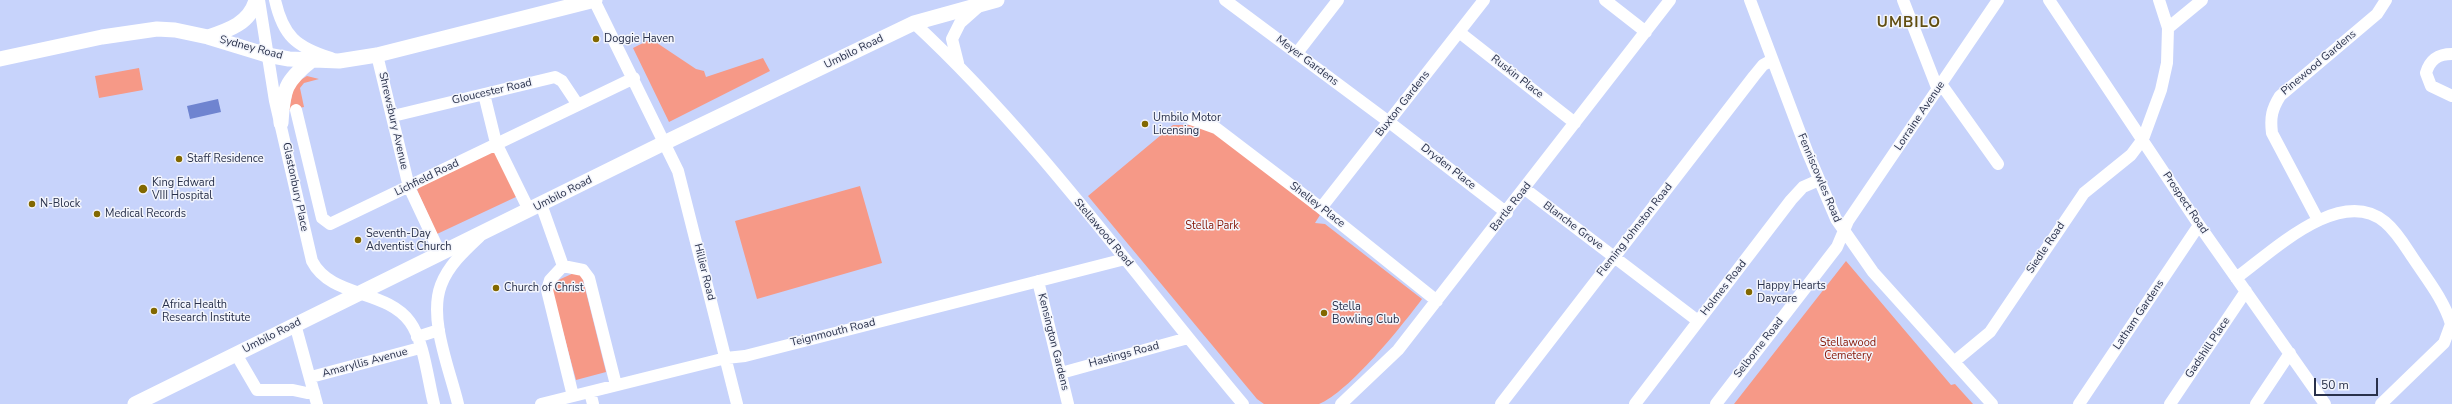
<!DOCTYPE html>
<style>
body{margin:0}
#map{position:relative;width:2452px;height:404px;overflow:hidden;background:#c7d3fb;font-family:"Nunito Sans",sans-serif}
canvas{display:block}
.scale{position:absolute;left:2314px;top:378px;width:64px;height:18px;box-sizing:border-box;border:2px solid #29314b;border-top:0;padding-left:5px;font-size:12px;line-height:14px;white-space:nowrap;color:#29314b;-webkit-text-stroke:3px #f3f5fc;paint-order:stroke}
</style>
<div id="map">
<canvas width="2452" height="404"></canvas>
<div class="scale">50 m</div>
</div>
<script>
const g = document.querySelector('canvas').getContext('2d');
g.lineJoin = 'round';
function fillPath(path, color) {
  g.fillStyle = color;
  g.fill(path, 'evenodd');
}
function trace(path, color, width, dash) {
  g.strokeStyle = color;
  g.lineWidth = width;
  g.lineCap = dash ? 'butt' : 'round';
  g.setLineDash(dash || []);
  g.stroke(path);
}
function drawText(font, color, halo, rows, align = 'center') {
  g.font = font + ' "Nunito Sans",sans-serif';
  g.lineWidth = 3;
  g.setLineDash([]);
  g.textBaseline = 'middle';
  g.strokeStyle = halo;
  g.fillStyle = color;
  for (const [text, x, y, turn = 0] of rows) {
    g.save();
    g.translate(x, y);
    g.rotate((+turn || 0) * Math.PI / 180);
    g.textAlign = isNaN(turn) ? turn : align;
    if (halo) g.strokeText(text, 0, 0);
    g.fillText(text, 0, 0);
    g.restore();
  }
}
fillPath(new Path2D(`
 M651,39L696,69L704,71L706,77L763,58L770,71L669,122L633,48Z
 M139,68L143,90L99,98L95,76Z
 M307,76L319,79L304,83L300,88L304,107L289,110L294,84Z
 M1173,125H1200L1214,130L1320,215L1315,223L1325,224L1422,299C1402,326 1349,392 1319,404C1309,404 1276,404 1264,404L1257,399L1088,196Z
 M496,149L518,196L437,234L417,190L421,185Z
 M860,186L882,263L757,299L735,221Z
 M1846,261L1951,385L1955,384L1973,404H1734Z
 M576,272L582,276L606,372L576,380L551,287L554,282Z`), '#f69987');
fillPath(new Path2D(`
 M218,99L221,112L190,119L187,106Z`), '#6f84d0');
trace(new Path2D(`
 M259,0L275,101L312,261C331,298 386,289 410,322C424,341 428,381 434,404
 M275,0C283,36 296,47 331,58
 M594,0L678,171L737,404
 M1225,0L1389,122L1507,213
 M1605,0L1646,32
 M1750,0L1807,151L1836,219L1873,272L1992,404
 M1903,0L1938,90
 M2049,0L2199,225L2325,404
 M914,23C1037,137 1135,276 1243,404
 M2168,28L2202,0
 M1459,32L1575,123
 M1297,53L1338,0
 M2452,54C2438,54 2430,59 2426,73L2431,86L2452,96
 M377,55L409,187L440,253
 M958,63L952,39L960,23L978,7
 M1941,84L1998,164
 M484,94L496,143L529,210
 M296,110L322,218L330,224L634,78
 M393,116L555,77L562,81L578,105
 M1191,119L1216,128L1321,208L1437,301
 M1525,189L1698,321
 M541,204L563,266
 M1321,208L1484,0
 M2318,220L2272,133C2270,117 2272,109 2280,96L2377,14L2386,0
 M2236,278C2272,252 2340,185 2385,222C2397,232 2405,246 2413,258C2427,279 2444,300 2451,324L2444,343L2381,404
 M1038,281L1068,404
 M295,324L317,404
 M417,337L439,330
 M236,354L257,390H293L307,393L314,392
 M1955,361L1990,332L2084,193L2131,155L2143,139L2161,90L2167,63L2168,28L2159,0
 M1061,373L1188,338
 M311,377L420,348
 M590,392L593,404
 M573,396L547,290L550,280L563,266L583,270L589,278L616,385
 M458,404C450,370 428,319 441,285C448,266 464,251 479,237
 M541,404L726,358L745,356L1125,259
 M1341,404L1398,350L1670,0
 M1501,404L1754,76L1763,65L1772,60
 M1635,404L1791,200L1803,187L1819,180
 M1716,404L1837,247L1848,221L1998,0
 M2079,404L2199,225
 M2170,404L2246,291
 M2256,404L2290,353`), '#fff', 12);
trace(new Path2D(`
 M208,37C229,30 250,23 256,0
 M0,59L102,37L157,29L175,30L208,37L267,55L289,59L339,61L377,55L595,0
 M281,123C283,90 285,81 312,60
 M135,404L664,143L914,23L997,0`), '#fff', 15);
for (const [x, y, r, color] of [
 [596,39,4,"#826800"],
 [1145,124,4,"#826800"],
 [179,159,4,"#826800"],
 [143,189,5,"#826800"],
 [32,204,4,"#826800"],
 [97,214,4,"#826800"],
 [358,240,4,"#826800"],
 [496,288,4,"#826800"],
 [1749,292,4,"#826800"],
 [154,311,4,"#826800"],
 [1324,313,4,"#826800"]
]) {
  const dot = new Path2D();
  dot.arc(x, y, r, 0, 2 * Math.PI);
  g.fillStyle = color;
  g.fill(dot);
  trace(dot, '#f3f5fc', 1.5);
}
drawText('11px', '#29314b', '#f3f5fc', [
 ["Doggie Haven",604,39],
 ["Umbilo Motor",1153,118],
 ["Licensing",1153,131],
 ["Staff Residence",187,159],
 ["King Edward",152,183],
 ["VIII Hospital",152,196],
 ["N-Block",40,204],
 ["Medical Records",105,214],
 ["Seventh-Day",366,234],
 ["Adventist Church",366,247],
 ["Happy Hearts",1757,286],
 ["Daycare",1757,299],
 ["Church of Christ",504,288],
 ["Africa Health",162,305],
 ["Research Institute",162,318],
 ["Stella",1332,307],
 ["Bowling Club",1332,320]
], 'left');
drawText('11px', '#29314b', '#f3f5fc', [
 ["Sydney Road",251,48,15],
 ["Umbilo Road",854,52,-26],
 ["Meyer Gardens",1307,61,37],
 ["Pinewood Gardens",2319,63,-40],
 ["Ruskin Place",1517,77,38],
 ["Gloucester Road",492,92,-13],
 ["Buxton Gardens",1403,104,-52],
 ["Lorraine Avenue",1920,116,-56],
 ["Shrewsbury Avenue",393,121,77],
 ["Dryden Place",1448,167,38],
 ["Lichfield Road",427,178,-26],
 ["Fenniscowles Road",1819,178,67],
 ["Glastonbury Place",295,187,78],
 ["Umbilo Road",563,194,-27],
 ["Prospect Road",2185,203,56],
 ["Shelley Place",1317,205,38],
 ["Bartle Road",1511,207,-52],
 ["Blanche Grove",1573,226,37],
 ["Fleming Johnston Road",1635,230,-52],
 ["Stellawood Road",1103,233,50],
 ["Siedle Road",2046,248,-56],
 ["Hillier Road",704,272,76],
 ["Holmes Road",1724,288,-52],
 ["Latham Gardens",2139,315,-56],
 ["Teignmouth Road",833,333,-14],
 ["Umbilo Road",272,336,-27],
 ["Kensington Gardens",1053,342,76],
 ["Selborne Road",1759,348,-52],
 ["Gadshill Place",2208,348,-56],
 ["Hastings Road",1124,355,-15],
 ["Amaryllis Avenue",365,363,-15]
]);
drawText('11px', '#871808', '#f3f5fc', [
 ["Stella Park",1212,226],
 ["Stellawood",1848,343],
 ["Cemetery",1848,356]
]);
g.letterSpacing = '1px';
drawText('bold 15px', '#614e11', '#f3f5fc', [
 ["UMBILO",1909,23]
]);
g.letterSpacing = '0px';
</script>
